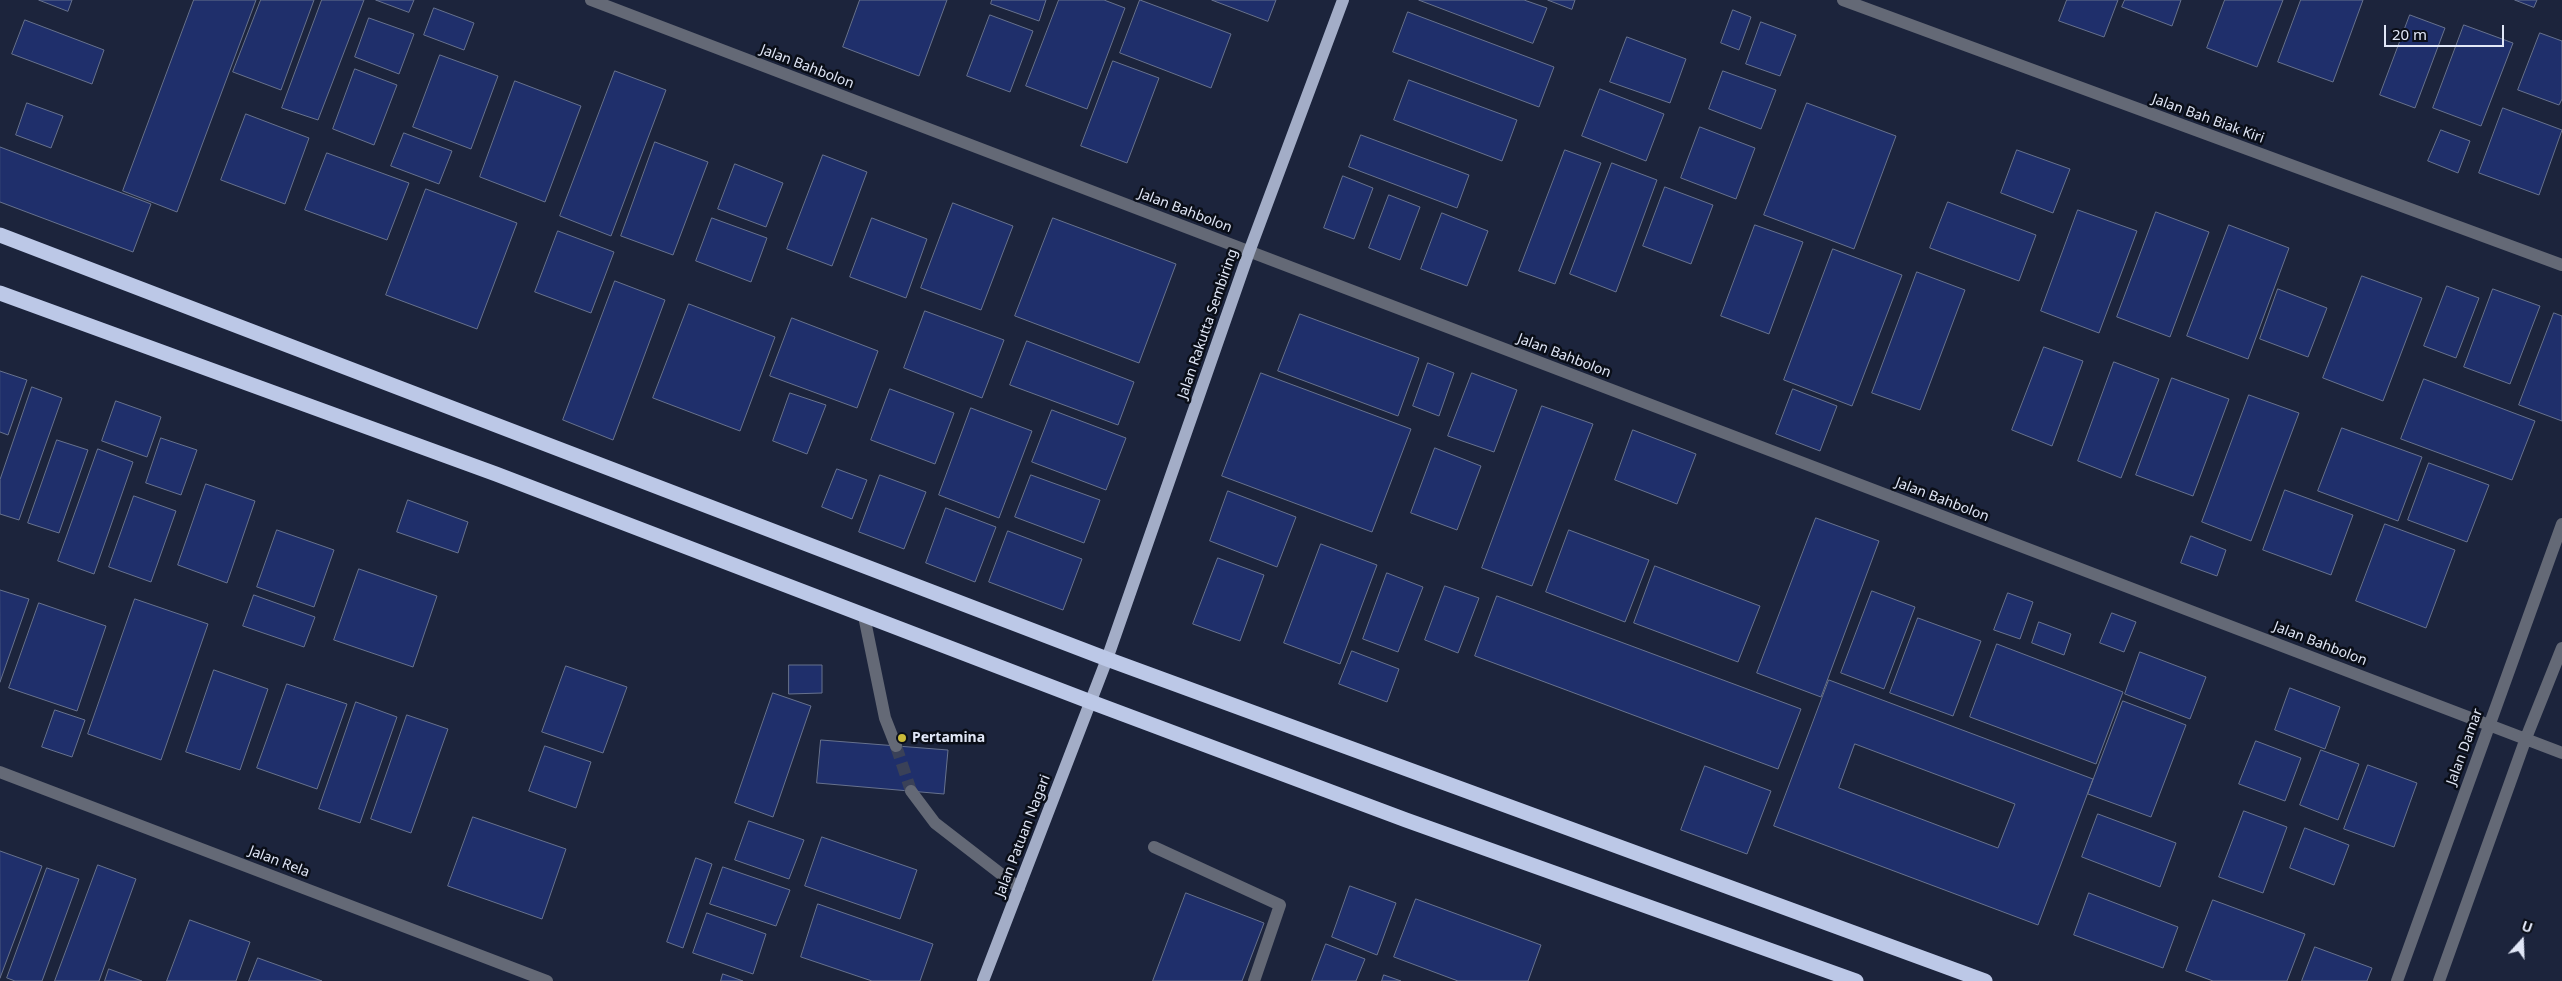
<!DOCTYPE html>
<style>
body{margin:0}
#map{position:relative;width:2562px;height:981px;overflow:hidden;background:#1c243c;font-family:"Noto Sans",sans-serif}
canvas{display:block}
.north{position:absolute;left:2497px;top:916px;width:50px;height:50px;-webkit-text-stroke:4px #0a0e18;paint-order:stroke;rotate:20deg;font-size:14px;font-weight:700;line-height:20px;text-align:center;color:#e1e7f7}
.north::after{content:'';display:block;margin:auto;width:18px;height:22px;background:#e1e7f7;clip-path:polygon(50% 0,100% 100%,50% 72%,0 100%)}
.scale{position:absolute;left:2384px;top:25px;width:120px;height:22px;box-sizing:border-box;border:2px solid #e1e7f7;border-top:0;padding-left:6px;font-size:15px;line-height:18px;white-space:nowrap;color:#e1e7f7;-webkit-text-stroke:4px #0a0e18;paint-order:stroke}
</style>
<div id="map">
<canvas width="2562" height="981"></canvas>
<div class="north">U</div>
<div class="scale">20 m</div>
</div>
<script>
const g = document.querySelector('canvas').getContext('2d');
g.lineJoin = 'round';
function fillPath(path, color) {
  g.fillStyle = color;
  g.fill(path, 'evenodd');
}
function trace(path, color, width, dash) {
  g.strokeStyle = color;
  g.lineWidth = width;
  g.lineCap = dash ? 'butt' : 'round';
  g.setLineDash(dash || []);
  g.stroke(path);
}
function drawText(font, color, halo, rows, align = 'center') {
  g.font = font + ' "Noto Sans",sans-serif';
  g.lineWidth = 5;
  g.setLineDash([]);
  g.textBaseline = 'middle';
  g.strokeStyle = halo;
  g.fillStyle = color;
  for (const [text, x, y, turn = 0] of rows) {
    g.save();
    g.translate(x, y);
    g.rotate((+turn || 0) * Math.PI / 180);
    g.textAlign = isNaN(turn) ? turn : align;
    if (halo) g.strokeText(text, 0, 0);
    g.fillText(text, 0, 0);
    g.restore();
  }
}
const building = new Path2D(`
 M39,0H72L68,11Z
 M194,0H256L177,212L123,191Z
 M261,0H314L281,90L233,72Z
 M322,0H364L318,120L282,108Z
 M376,0H414L409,12Z
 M860,0H947L919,76L843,47Z
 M992,0H1046L1039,21L991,4Z
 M1059,0H1104L1125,8L1087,109L1026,86Z
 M1140,0L1231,34L1211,88L1120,53Z
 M1212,0H1276L1268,21Z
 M1419,0H1524L1547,8L1533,43Z
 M1548,0H1575L1572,9Z
 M2067,0H2118L2104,37L2059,21Z
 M2125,0H2181L2172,26L2122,7Z
 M2225,0H2283L2257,67L2207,48Z
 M2301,0H2363L2333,82L2278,62Z
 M2515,0H2537L2534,7Z
 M434,8L474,23L464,50L424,35Z
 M1733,10L1751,17L1739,50L1721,43Z
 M1408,12L1554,67L1539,107L1393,52Z
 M990,15L1033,31L1010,92L967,76Z
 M2410,15L2445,28L2415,108L2380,95Z
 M369,18L414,34L399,74L355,57Z
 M25,20L104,50L92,84L12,54Z
 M1761,22L1796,35L1780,76L1746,64Z
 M2464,25L2513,43L2481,126L2433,108Z
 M2540,33L2562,41V99L2559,105L2518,90Z
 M1627,37L1686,59L1670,103L1610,82Z
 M440,55L498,76L471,149L413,127Z
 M1113,61L1159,78L1127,163L1081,146Z
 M355,69L397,85L374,145L333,129Z
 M615,71L666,90L611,236L560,216Z
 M1723,71L1776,90L1761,129L1709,109Z
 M1409,80L1517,120L1502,161L1394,120Z
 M515,81L581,106L545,202L480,177Z
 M1600,89L1664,114L1646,161L1582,136Z
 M27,103L63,116L51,148L16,135Z
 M1807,103L1896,136L1854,249L1764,215Z
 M2503,108L2562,130L2539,195L2479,173Z
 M246,114L309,138L285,204L221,180Z
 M1700,127L1755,148L1736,199L1681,178Z
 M2441,130L2470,141L2458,173L2428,161Z
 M404,133L452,151L439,184L391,166Z
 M1361,135L1469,175L1457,208L1349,167Z
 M655,142L708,162L673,255L621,236Z
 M0,147L151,204L133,252L0,202Z
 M1565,150L1601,163L1555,284L1519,271Z
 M2017,150L2070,169L2053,213L2001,193Z
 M327,153L409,183L387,240L305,210Z
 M823,155L867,172L832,266L787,249Z
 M1612,163L1657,180L1616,292L1570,274Z
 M735,164L783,183L766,227L718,209Z
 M1343,176L1373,188L1354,239L1324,228Z
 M1665,187L1713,205L1691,264L1643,246Z
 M426,189L517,223L477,329L386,295Z
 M1389,195L1420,207L1400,260L1369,248Z
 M1948,202L2036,235L2019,281L1930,248Z
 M953,203L1013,226L981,310L921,288Z
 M2078,210L2137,231L2099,333L2041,311Z
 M2156,212L2209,232L2170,337L2117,317Z
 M1442,213L1488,231L1467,286L1421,269Z
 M712,218L767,238L751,282L696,261Z
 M872,218L927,239L906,298L850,277Z
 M1053,218L1176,264L1139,363L1015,316Z
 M1755,225L1803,242L1769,334L1721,316Z
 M2229,225L2289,248L2248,359L2187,336Z
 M558,231L614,252L591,313L535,292Z
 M1833,249L1902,275L1852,406L1784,380Z
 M1917,272L1965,290L1920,410L1872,393Z
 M2362,276L2422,298L2383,401L2323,378Z
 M615,281L665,300L613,440L563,420Z
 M2447,286L2479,298L2456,358L2424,346Z
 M2278,289L2327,308L2308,357L2260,339Z
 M2493,289L2540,306L2510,384L2464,367Z
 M689,304L775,337L740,431L653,398Z
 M925,311L1004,340L982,398L904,368Z
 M2554,313L2562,316V421L2519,405Z
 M1300,314L1419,358L1398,416L1278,371Z
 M792,318L878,351L857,408L770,376Z
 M1027,341L1134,382L1118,425L1010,385Z
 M2044,347L2083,361L2052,446L2012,430Z
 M2114,362L2159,379L2121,478L2078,461Z
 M1428,363L1454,373L1439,416L1413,406Z
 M0,371L27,380L8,435L0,432Z
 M1261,373L1411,429L1372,532L1222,476Z
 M1472,373L1517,390L1494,452L1448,436Z
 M2172,378L2229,399L2193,496L2136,475Z
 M2424,379L2535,421L2512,480L2401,439Z
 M32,387L62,398L19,520L0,514V480Z
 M890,389L954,413L935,464L871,440Z
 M1793,389L1837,406L1820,451L1776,434Z
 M790,393L826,405L807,454L773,441Z
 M2249,395L2299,413L2251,541L2202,522Z
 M116,401L161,417L147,457L102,441Z
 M1542,406L1593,424L1532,586L1482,568Z
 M971,408L1032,431L999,518L939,495Z
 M1052,410L1126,438L1106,490L1032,462Z
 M2342,428L2422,457L2398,521L2318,491Z
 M1633,430L1696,454L1677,504L1615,480Z
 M161,438L197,450L181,495L146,483Z
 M57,440L88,450L59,533L28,523Z
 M1435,448L1481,466L1457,530L1411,513Z
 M98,449L133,462L94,574L58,561Z
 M2429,463L2489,485L2467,542L2408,520Z
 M837,469L867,480L852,519L822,507Z
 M880,475L926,492L904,549L859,532Z
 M1031,475L1100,500L1084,543L1015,517Z
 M206,484L255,501L227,583L178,565Z
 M2285,490L2353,515L2331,575L2263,550Z
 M1228,491L1296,517L1277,567L1210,541Z
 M134,496L176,511L151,582L109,567Z
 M408,500L468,522L458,553L397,532Z
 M946,508L996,527L975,582L926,563Z
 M1816,518L1879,541L1821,697L1757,673Z
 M2385,524L2455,550L2426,628L2356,601Z
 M277,530L334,550L314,607L257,587Z
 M1569,530L1649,560L1625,622L1546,592Z
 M1008,531L1082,559L1063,610L989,582Z
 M2191,536L2226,550L2217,576L2181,563Z
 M1321,544L1377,565L1340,664L1284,643Z
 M1218,558L1264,575L1240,641L1193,624Z
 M1655,566L1760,606L1738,662L1634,623Z
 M359,569L437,596L413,667L334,640Z
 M1387,573L1423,587L1398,652L1363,639Z
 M1445,586L1479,598L1458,653L1425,640Z
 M0,590L29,599L0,682Z
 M1872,591L1915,607L1884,689L1841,673Z
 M2008,593L2033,602L2020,639L1994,630Z
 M254,595L315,617L304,647L243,626Z
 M1497,596L1801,709L1778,769L1475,656Z
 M135,599L208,624L161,760L88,734Z
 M39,603L106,626L77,711L9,688Z
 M2112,613L2136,622L2124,652L2100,643Z
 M1918,618L1981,641L1953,716L1890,693Z
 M2039,622L2071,634L2064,655L2032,643Z
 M1997,644L2123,692L2096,764L1970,717Z
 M1352,651L1399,669L1387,702L1339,684Z
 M2140,652L2206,677L2190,719L2125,694Z
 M789,665H822V693L789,694Z
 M566,666L627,687L603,753L542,732Z
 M214,670L268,689L240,770L186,752Z
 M1829,680L2093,779L2038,925L1774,826ZM1855,744L2015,804L1998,848L1839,788Z
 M287,684L347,704L317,789L257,768Z
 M2290,688L2340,707L2325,749L2275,730Z
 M773,693L811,706L773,817L735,803Z
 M2123,701L2186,725L2151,817L2088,794Z
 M356,702L397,717L360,823L319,809Z
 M55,710L85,720L72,757L42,747Z
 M407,715L448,729L411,833L371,819Z
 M821,740L948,750L944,794L817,783Z
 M2256,741L2301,758L2285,801L2239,784Z
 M545,746L591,762L576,808L529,791Z
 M2321,750L2359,764L2338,820L2300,805Z
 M2368,765L2417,783L2394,847L2344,829Z
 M1705,766L1771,791L1747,854L1681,830Z
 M2244,811L2287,827L2263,893L2219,877Z
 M2098,814L2176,843L2160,887L2082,857Z
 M473,817L566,849L542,919L448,886Z
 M749,821L804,840L789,879L735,860Z
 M2305,828L2349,845L2334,885L2290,868Z
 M822,837L917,870L900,919L805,886Z
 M0,851L42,866L0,978Z
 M696,858L712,864L683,948L667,942Z
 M98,865L136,879L99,981H55Z
 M723,867L790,890L776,926L710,904Z
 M47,868L79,879L42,981H15L7,978Z
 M1350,886L1396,903L1377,955L1332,937Z
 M1186,893L1264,923L1242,981H1153Z
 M2089,893L2178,927L2163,968L2074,935Z
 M1416,899L1541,945L1528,981H1458L1394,957Z
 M2213,900L2305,934L2287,981H2213L2186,971Z
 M818,904L933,944L920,981H872L801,957Z
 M707,913L766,934L753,974L693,953Z
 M190,920L250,942L236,981H167Z
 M1326,944L1365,959L1356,981H1312Z
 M2315,947L2372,968L2367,981H2302Z
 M258,958L322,981H249Z
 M109,969L142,981H105Z
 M723,974L743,981H721Z
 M1384,975L1401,981H1382Z`);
fillPath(building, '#1f2f6b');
trace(building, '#67728e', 1);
trace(new Path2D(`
 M896,746L911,791`), '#3a4158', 12, [12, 6]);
trace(new Path2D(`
 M591,0L2562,753
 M1843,0L2562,265
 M864,616L885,718L896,746
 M0,772L547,981
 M911,791L935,823L1019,888
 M1154,847L1280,905L1254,981
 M2397,981L2562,524
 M2439,981L2526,738L2562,648`), '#646976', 12);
trace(new Path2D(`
 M983,981L1107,659L1249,252L1343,0`), '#a3adc7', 12);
trace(new Path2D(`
 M0,235L1107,659L1985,981
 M0,293L496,474L1091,702L1406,820L1856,981`), '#bcc8e7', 15);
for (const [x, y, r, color] of [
 [902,738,5,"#caba3a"]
]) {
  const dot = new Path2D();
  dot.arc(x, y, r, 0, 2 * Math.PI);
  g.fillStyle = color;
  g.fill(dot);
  trace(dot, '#0a0e18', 2);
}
drawText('14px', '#e1e7f7', '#0a0e18', [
 ["Jalan Bahbolon",807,67,21],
 ["Jalan Bah Biak Kiri",2208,119,20],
 ["Jalan Bahbolon",1185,211,21],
 ["Jalan Rakutta Sembiring",1208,324,-71],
 ["Jalan Bahbolon",1564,356,21],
 ["Jalan Bahbolon",1942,500,21],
 ["Jalan Bahbolon",2320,644,21],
 ["Jalan Damar",2465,747,-70],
 ["Jalan Patuan Nagari",1023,836,-69],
 ["Jalan Rela",279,862,21]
]);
drawText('bold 14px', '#e1e7f7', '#0a0e18', [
 ["Pertamina",912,738]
], 'left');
</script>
